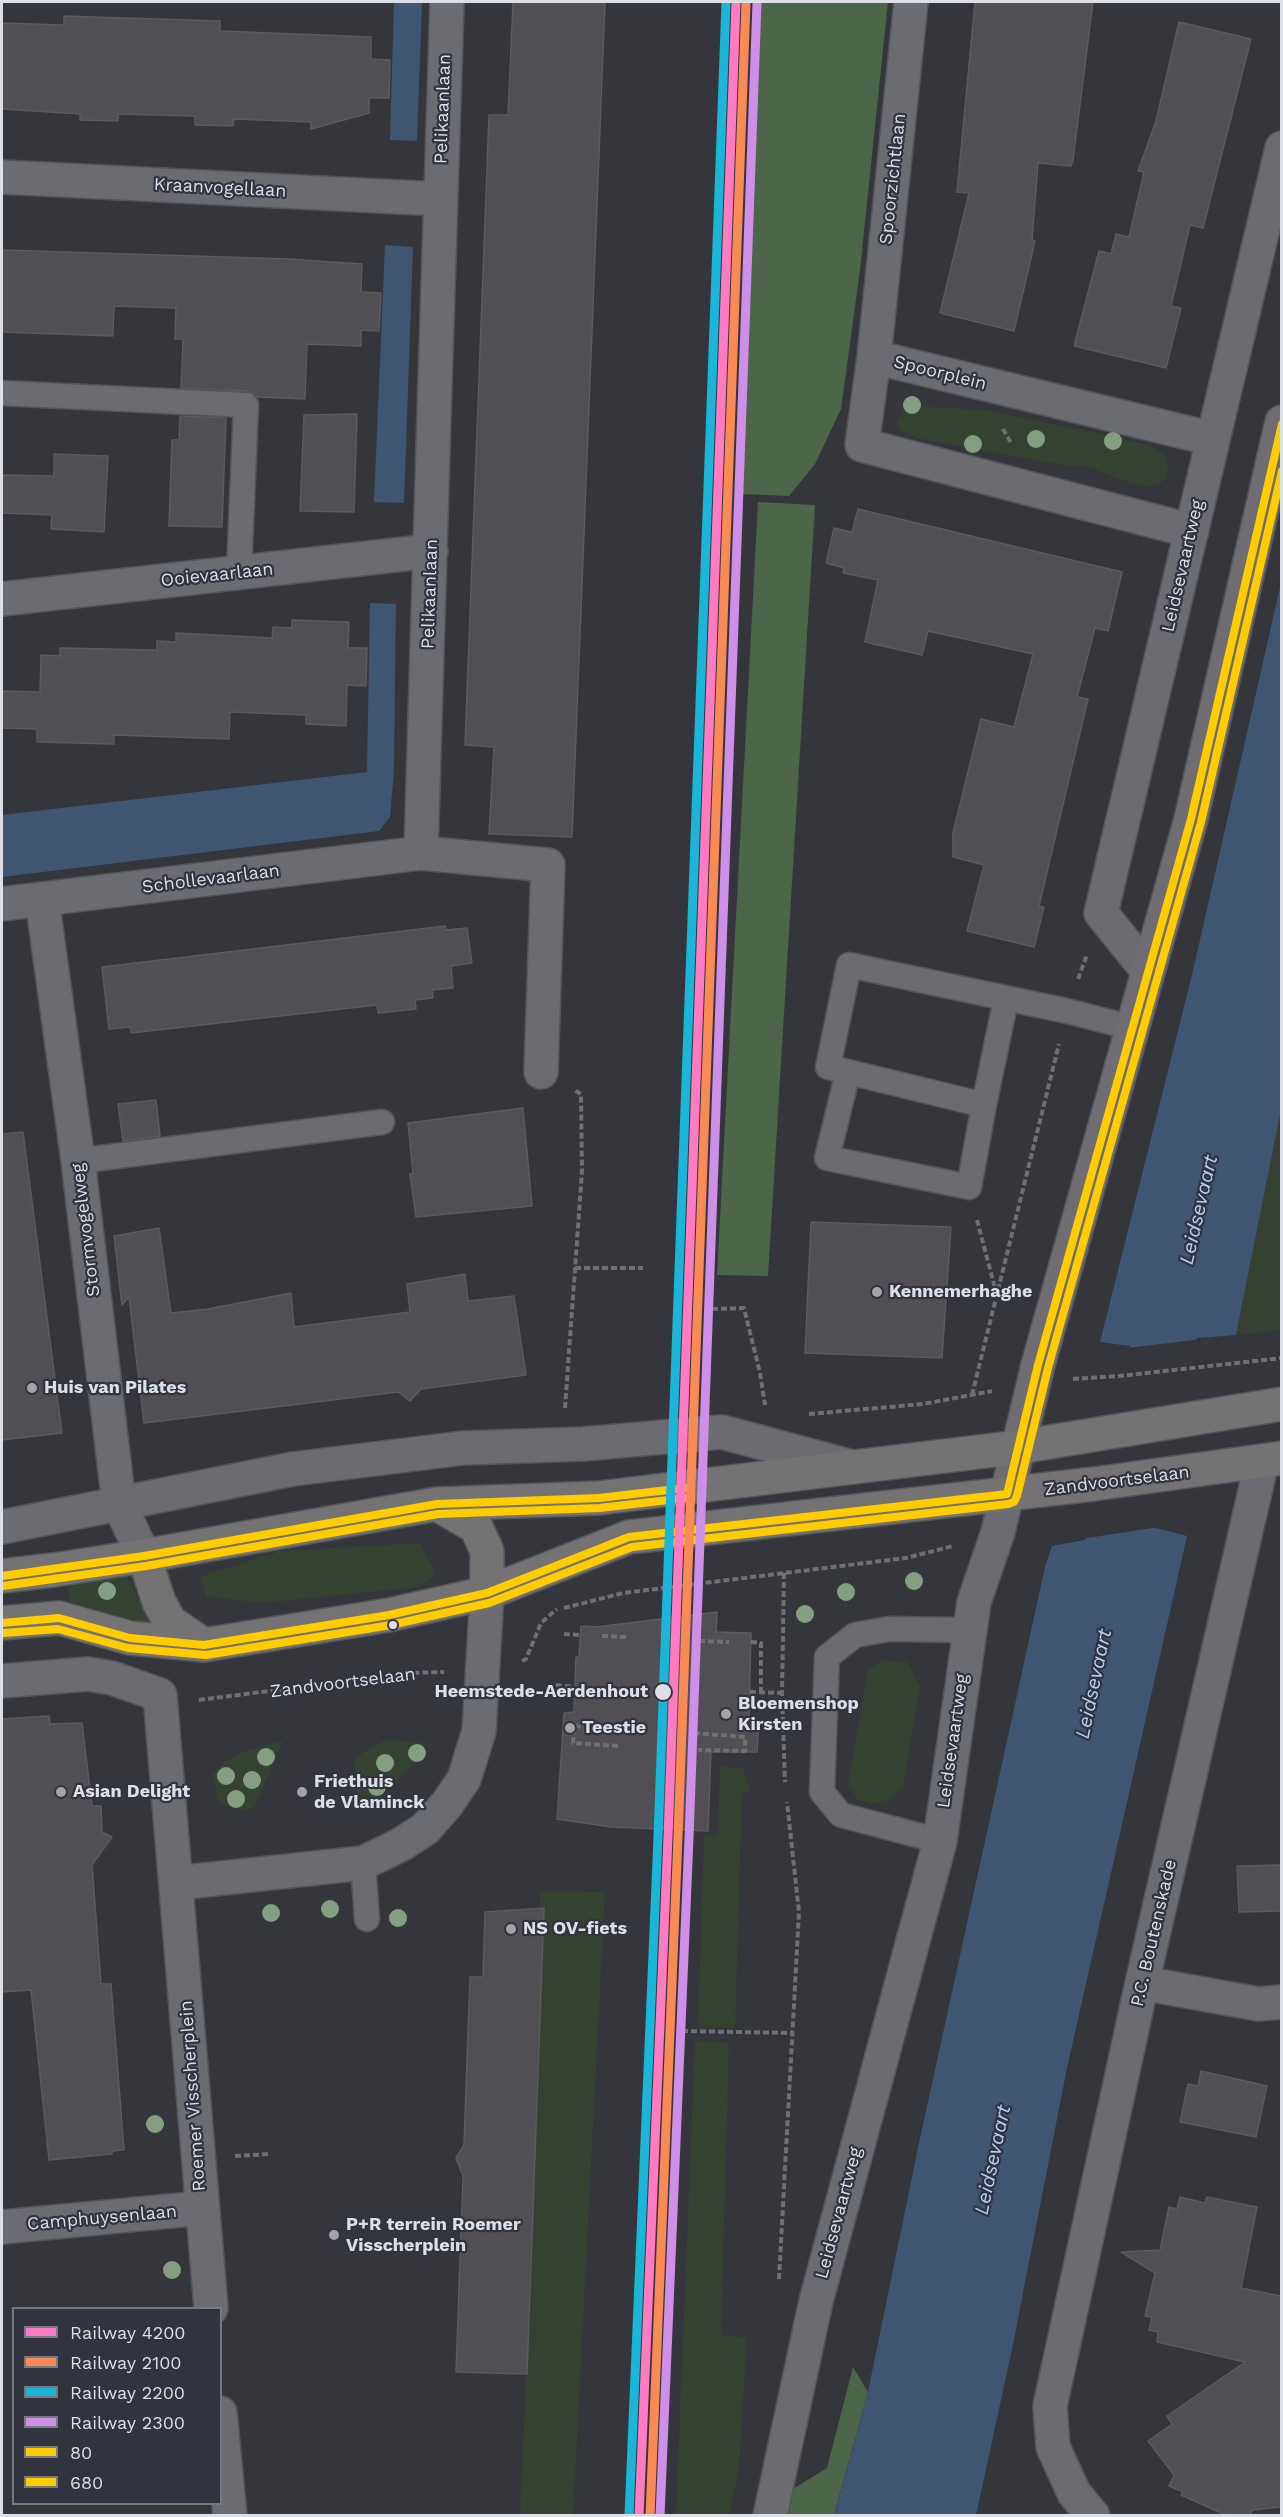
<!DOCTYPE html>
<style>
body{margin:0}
#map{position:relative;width:1283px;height:2517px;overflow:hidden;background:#34363c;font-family:"Work Sans",sans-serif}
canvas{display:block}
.frame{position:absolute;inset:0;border:3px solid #dddfe6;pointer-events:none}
.legend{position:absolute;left:12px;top:2307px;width:210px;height:198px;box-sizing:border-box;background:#31343f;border:2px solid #767882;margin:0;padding:8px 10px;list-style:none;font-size:18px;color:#dddfe6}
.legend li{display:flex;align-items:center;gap:12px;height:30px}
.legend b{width:30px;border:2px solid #767882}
</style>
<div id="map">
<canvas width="1283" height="2517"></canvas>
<div class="frame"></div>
<ul class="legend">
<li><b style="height:8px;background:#fe7ac1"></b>Railway 4200</li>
<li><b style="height:8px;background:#f98a56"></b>Railway 2100</li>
<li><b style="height:8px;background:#1ab6d8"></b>Railway 2200</li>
<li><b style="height:8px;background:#ce8fe9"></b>Railway 2300</li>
<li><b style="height:8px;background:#fc0"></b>80</li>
<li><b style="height:8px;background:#fc0"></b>680</li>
</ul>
</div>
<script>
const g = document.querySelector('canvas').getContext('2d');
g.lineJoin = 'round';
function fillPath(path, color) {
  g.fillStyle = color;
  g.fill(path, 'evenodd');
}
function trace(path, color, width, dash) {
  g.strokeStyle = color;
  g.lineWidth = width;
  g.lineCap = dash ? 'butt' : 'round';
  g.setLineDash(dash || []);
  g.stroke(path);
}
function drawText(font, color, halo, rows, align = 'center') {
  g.font = font + ' "Work Sans",sans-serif';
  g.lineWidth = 4.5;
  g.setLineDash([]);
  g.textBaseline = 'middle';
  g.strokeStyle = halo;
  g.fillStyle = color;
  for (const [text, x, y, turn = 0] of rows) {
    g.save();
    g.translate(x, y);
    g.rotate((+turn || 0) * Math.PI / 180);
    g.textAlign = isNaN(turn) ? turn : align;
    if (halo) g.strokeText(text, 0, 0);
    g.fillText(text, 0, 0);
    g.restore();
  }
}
fillPath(new Path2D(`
 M914,406L984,410L1117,437L1151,446L1163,454C1167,461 1169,468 1166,476C1155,501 1107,472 1088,467C1081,466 1075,466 1068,466L916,438L900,430L897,423L902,411Z
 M1281,1110V1330L1236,1335Z
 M420,1543L436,1574L420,1587L262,1603L206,1596L199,1577L281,1551Z
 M121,1569L154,1625L70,1603L66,1578Z
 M882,1660L907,1662L920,1686L903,1787L884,1804L859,1801L848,1784L868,1670Z
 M389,1739L425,1744C412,1772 387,1791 360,1805L355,1784V1759L368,1749Z
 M283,1741L254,1808L242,1810L218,1802L213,1776C225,1753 260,1747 283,1741Z
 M720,1766L743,1769L750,1792L742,1793L735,2028L698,2026L704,1836L718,1835Z
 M540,1891L605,1892L573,2515L520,2516L526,2376Z
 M695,2041L729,2043L721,2335L747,2338L739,2468L729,2515H676Z`), '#354232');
fillPath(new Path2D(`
 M757,2H888L860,270L841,409L815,464L789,496L740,494Z
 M758,502L815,505L768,1276L717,1275Z
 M853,2367L868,2392L834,2515L788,2516L793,2489L827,2468Z`), '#4d6548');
fillPath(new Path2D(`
 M394,2H422L417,141L390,140Z
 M385,245L413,247L404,503L374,502Z
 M1281,583V1110L1236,1335L1197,1338L1152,1527L1187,1536L1067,2068L1012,2349L976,2515L834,2516L868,2392L919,2143L1045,1567L1052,1546L1085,1540L1130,1346L1100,1342L1192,975Z
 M370,603L396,604L394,769L390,817L379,831L2,877V815L367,772Z`), '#3f5673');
fillPath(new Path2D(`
 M1203,1339L1199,1341L1156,1524L1159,1527L1081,1539L1127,1348Z`), '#34363c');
const building = new Path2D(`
 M513,2H605L572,837L489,834L494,747L465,745L489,115H508Z
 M975,2H1093L1073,160L1071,166L1038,163L1032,240L1035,241L1014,331L940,313L969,193L957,192Z
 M64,16L220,21V31L371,37V59L390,60L389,98H369V113L311,129V122L234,119L233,126L195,125V116L118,114V121L80,120V114L2,109V23L64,25Z
 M1179,22L1251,39L1203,228L1190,225L1171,306L1181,308L1166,368L1074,346L1099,251L1111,254L1116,234L1129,237L1144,172L1138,171L1156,121Z
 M2,250L289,259L362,264L361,292L381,293L379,331L361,330V346L307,344L305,399L258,397L247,391L181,388L183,339H175L176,308L114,306L113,336L2,332Z
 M357,414L354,512L300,511L304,415Z
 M180,416L226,418L222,527L169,526L172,440H179Z
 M54,454L108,456L104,532L51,529L52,515L2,513V475L54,476Z
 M858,509L1122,572L1108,631L1095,628L1077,697L1088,699L1039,906L1044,907L1034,947L967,931L984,865L953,857V833L981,719L1014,727L1033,654L928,631L922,655L865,642L878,580L843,573L844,568L826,563L834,528L852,532Z
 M292,620L349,622L348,648H367L366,686L347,685L346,726L306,724V715L230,712L229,739L114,735V744L37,742V729L2,728V691L40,692L41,655L60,656V648L157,650V641L176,642V633L272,638L273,627L292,628Z
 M445,926L446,930L467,928L472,963L451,966L453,988L432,990L433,998L415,1000L416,1009L378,1013L377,1005L131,1033L130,1027L109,1029L102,967Z
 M156,1100L160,1136L123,1141L118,1104Z
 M523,1108L532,1206L416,1217L410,1174L413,1173L408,1123Z
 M23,1132L62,1433L2,1440V1134Z
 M811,1222L951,1227L942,1358L805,1353Z
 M159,1228L171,1313L208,1309L291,1293L294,1327L410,1312L407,1284L465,1274L468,1301L514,1296L526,1375L421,1389L410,1401L398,1392L144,1423L129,1297L122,1305L114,1236Z
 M717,1612L716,1632L751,1633L749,1718L759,1720L757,1752H711L708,1831L611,1827L557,1819L564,1713L574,1712L576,1657H579L581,1626L596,1627Z
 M49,1716L50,1724L82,1723L92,1806H101L102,1832L112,1837L92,1865L101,1984H111L124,2150L112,2151V2154L49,2160L31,1990L2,1992V1719Z
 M1281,1865V1911L1239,1912L1237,1866Z
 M544,1908L527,2374L456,2372L463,2176L456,2158L464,2145L470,1977H483L485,1912Z
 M1201,2071L1267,2086L1256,2137L1180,2122L1188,2084L1198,2086Z
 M1180,2197L1205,2203L1207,2197L1257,2207L1241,2288L1281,2296V2507L1252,2510L1250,2516H1228L1181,2495L1183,2492L1169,2486L1174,2475L1148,2441L1172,2424L1167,2416L1245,2362L1157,2342L1158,2332L1149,2330L1152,2317L1145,2316L1155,2273L1121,2252L1160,2250L1169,2207L1177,2209Z`);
fillPath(building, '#514f53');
trace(building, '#5b5a5e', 1.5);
const service = new Path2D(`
 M2,393L246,405L239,572
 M1006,999L984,1105L828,1067L849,965L1067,1011L1133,1028
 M848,1072L827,1158L969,1187L984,1105
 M78,1161L382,1122
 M940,1841L841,1815L822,1792L827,1657L855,1635L889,1629L969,1630
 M363,1863L367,1919`);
const minor = new Path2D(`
 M2,177L439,199
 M874,357L911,2
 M1192,531L862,445L874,357L1213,439
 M2,599L431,551
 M421,853C431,570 436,285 447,2
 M42,899L78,1161L119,1504L144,1556
 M2,904L421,853L548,865L541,1072
 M1147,970L1101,913L1282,148
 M2,1527L293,1469L463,1448L583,1444L722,1432L852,1467
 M2,1681L88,1674L112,1678L160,1695L211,2308
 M176,1883L363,1863L400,1845L425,1829L447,1804L464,1779L479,1731L487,1593
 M1142,1983L1258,2004L1282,2002
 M2,2227L202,2208
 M220,2413L230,2516
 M1093,2516L1074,2493L1053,2447L1050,2406L1142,1983L1262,1461`);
const tertiary = new Path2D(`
 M770,2516L816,2301L940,1841L974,1602L998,1532L1007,1494`);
const secondary = new Path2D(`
 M1007,1494L1038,1365L1191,819L1282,422`);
const primary = new Path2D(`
 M437,1504L476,1527L487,1551V1593
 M144,1556L159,1602L170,1622L204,1645
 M2,1576L53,1570L144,1556L437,1504L599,1498L1019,1447L1282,1404
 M2,1623L59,1618L130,1638L204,1645L389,1615L487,1593L629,1537L1094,1484L1282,1458`);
trace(service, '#53555a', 27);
trace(minor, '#53555a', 36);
trace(tertiary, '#53555a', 36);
trace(secondary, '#53555a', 36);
trace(primary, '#53555a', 36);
trace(new Path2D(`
 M1003,429L1011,443
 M1078,979L1087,955
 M977,1220L995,1288
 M575,1268H643
 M712,1309L744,1308L760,1373L765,1405
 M1073,1379L1120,1376L1282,1358
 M972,1395L1059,1044
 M565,1408L582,1171L581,1094L574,1090
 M809,1414L923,1404L992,1391
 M784,1573L782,1693L785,1782
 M564,1608L623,1593L906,1558L953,1546
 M564,1634L580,1635
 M602,1636L628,1637
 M699,1641L729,1642
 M751,1642L761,1643V1693
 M522,1661L526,1659L541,1623L557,1609
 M556,1685L575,1687
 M750,1692L782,1693
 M199,1700L409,1673L444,1672
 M694,1733L745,1737V1751L698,1750
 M618,1746L573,1743L574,1726L623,1729
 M682,2031L793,2033
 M235,2156L270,2154
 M779,2279L799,1912L787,1802`), '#6f7073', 4, [6, 3]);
trace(service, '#6a6c71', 24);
trace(minor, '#6a6c71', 33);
trace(tertiary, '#6a6c71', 33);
trace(secondary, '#6f6d72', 33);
trace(primary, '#757274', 33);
trace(new Path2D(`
 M2,1576L144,1556L437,1504L599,1498L685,1488
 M2,1623L59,1618L130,1638L204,1645L389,1615L487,1593L629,1537L1007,1494L1038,1365L1191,819L1282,424`), '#fc0', 8);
trace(new Path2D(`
 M3,1586L146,1566L438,1514L599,1508L686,1498
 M3,1633L58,1629L128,1648L206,1655L391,1625L489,1603L632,1547L1008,1504L1014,1502L1017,1496L1048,1368L1201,822L1282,471`), '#fc0', 8);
trace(new Path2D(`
 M639,2516L668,1837L736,2`), '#fe7ac1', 9);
trace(new Path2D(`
 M650,2516L678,1837L746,2`), '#f98a56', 9);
trace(new Path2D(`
 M629,2516L658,1837L726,2`), '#1ab6d8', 9);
trace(new Path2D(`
 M660,2516L689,1838L757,3`), '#ce8fe9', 9);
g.fillStyle = '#849e81';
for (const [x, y] of [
 [912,405],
 [1036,439],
 [1113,441],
 [973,444],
 [914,1581],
 [107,1591],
 [846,1592],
 [805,1614],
 [417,1753],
 [266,1757],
 [385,1763],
 [226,1776],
 [252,1780],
 [377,1787],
 [236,1799],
 [330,1909],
 [271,1913],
 [398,1918],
 [155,2124],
 [172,2270]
]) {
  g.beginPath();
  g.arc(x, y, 9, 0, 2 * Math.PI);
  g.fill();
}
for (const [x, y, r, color] of [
 [877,1292,6,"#a2a4aa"],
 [32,1388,6,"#a2a4aa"],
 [393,1625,5,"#dddfe6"],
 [663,1692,9,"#dddfe6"],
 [726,1714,6,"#a2a4aa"],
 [570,1728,6,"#a2a4aa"],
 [61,1792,6,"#a2a4aa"],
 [302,1792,6,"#a2a4aa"],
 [511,1929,6,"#a2a4aa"],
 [334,2235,6,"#a2a4aa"]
]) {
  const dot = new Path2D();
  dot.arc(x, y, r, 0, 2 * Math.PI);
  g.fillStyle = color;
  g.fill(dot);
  trace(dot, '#31343f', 2);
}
drawText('18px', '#dddfe6', '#31343f', [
 ["Pelikaanlaan",443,109,-88],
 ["Spoorzichtlaan",893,179,-84],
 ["Kraanvogellaan",220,188,3],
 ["Spoorplein",940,373,14],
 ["Leidsevaartweg",1183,566,-77],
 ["Ooievaarlaan",217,575,-6],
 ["Pelikaanlaan",430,594,-88],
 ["Schollevaarlaan",211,879,-7],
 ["Stormvogelweg",86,1230,-97],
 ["Zandvoortselaan",1117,1481,-7],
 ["Zandvoortselaan",343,1683,-7],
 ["Leidsevaartweg",953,1741,-82],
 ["P.C. Boutenskade",1154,1933,-77],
 ["Roemer Visscherplein",193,2096,-94],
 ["Leidsevaartweg",839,2213,-75],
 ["Camphuysenlaan",102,2218,-5]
]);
drawText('bold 18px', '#dddfe6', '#31343f', [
 ["Kennemerhaghe",889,1292],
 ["Huis van Pilates",44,1388],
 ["Bloemenshop",738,1704],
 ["Kirsten",738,1725],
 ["Teestie",582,1728],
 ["Friethuis",314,1782],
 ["de Vlaminck",314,1803],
 ["Asian Delight",73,1792],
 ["NS OV-fiets",523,1929],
 ["P+R terrein Roemer",346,2225],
 ["Visscherplein",346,2246]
], 'left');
drawText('bold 18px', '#dddfe6', '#31343f', [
 ["Heemstede-Aerdenhout",648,1692]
], 'right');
drawText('italic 20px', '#afd2fe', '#31343f', [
 ["Leidsevaart",1199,1210,-77],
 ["Leidsevaart",1094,1684,-78],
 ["Leidsevaart",993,2160,-78]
]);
</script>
